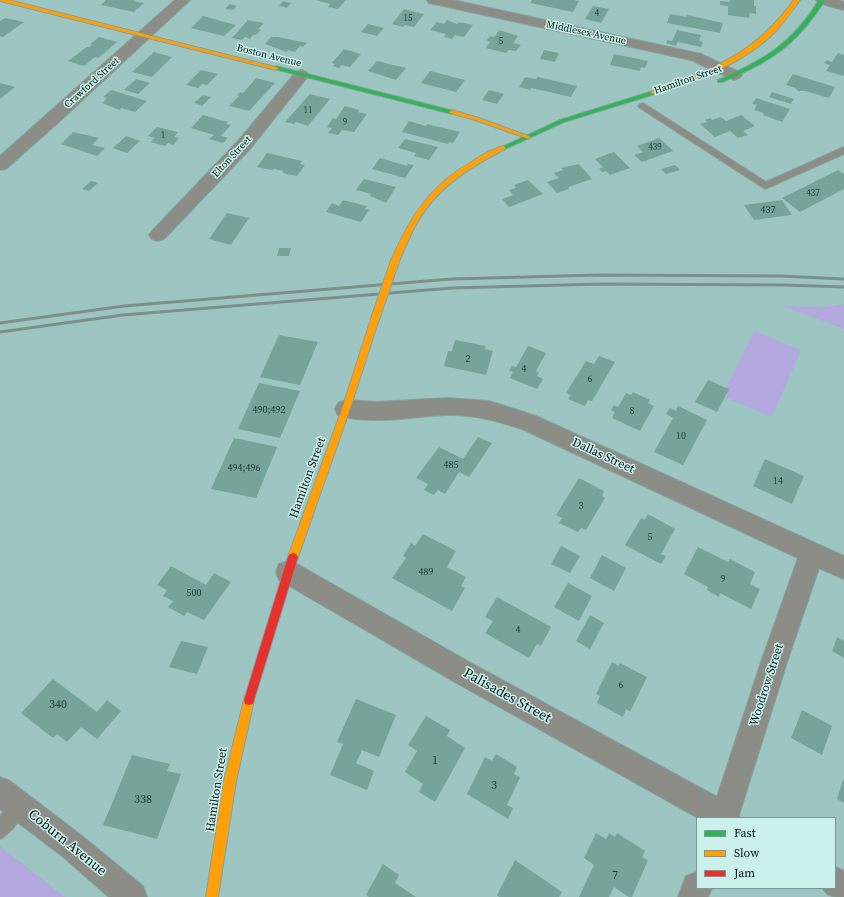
<!DOCTYPE html>
<style>
body{margin:0}
#map{position:relative;width:844px;height:897px;overflow:hidden;background:#9dc6c2;font-family:"Source Serif 4",serif}
canvas{display:block}
.legend{position:absolute;left:696px;top:817px;width:140px;height:72px;box-sizing:border-box;background:#ccf0eb;border:1px solid #7a9895;margin:0;padding:5px 7px;list-style:none;font-size:12px;color:#001513}
.legend li{display:flex;align-items:center;gap:8px;height:20px}
.legend b{width:20px;border:1px solid #7a9895}
</style>
<div id="map">
<canvas width="844" height="897"></canvas>
<ul class="legend">
<li><b style="height:5px;background:#30b455"></b>Fast</li>
<li><b style="height:5px;background:#ff9f0a"></b>Slow</li>
<li><b style="height:5px;background:#e5322d"></b>Jam</li>
</ul>
</div>
<script>
const g = document.querySelector('canvas').getContext('2d');
g.lineJoin = 'round';
function fillPath(path, color) {
  g.fillStyle = color;
  g.fill(path, 'evenodd');
}
function trace(path, color, width, dash) {
  g.strokeStyle = color;
  g.lineWidth = width;
  g.lineCap = dash ? 'butt' : 'round';
  g.setLineDash(dash || []);
  g.stroke(path);
}
function drawText(font, color, halo, rows, align = 'center') {
  g.font = font + ' "Source Serif 4",serif';
  g.lineWidth = 3;
  g.setLineDash([]);
  g.textBaseline = 'middle';
  g.strokeStyle = halo;
  g.fillStyle = color;
  for (const [text, x, y, turn = 0] of rows) {
    g.save();
    g.translate(x, y);
    g.rotate((+turn || 0) * Math.PI / 180);
    g.textAlign = isNaN(turn) ? turn : align;
    if (halo) g.strokeText(text, 0, 0);
    g.fillText(text, 0, 0);
    g.restore();
  }
}
fillPath(new Path2D(`
 M844,304V329L783,306L826,307Z
 M754,331L801,350L772,417L722,396Z
 M0,846L65,897H0Z`), '#b4a9de');
fillPath(new Path2D(`
 M106,0H135L134,1L144,3L134,12L101,5Z
 M315,0H346L338,9L328,7L330,4Z
 M532,0H574L579,1L573,12L530,3Z
 M730,0H754V6H756V14L750,13L749,18L728,15V6L720,5V1L730,2Z
 M283,1L291,3L287,8L279,6Z
 M230,4L237,6L233,10L225,9Z
 M593,6L609,9L601,23L585,19Z
 M404,9L424,14L414,27L405,25L403,27L392,24Z
 M670,14L686,17L687,15L723,23L720,33L667,23Z
 M203,16L236,25L224,36L191,28Z
 M5,18L24,22L3,37L0,36V21Z
 M248,20L264,23L258,29L261,30L256,35H253L250,39L245,37L242,40L232,38Z
 M447,20L457,24L459,22L473,25L464,37L455,35L452,39L444,37L446,34L430,30L437,22L444,24Z
 M368,24L384,28L377,36L361,32Z
 M499,30L518,36L513,43L521,45L516,51L509,50L506,53L486,48L490,42L486,41L490,36L494,37Z
 M677,30L701,35L699,41L703,42L701,47L678,42L676,46L666,43L667,40L672,41Z
 M99,37L117,42L98,58L95,57L84,66L68,61L87,47H89L92,45L90,44Z
 M271,37H278L307,43L303,47L300,46L295,52L288,50L287,52L265,44Z
 M344,49L361,54L350,67L341,65L339,68L333,66L335,64L332,63Z
 M544,50L559,53L555,62L540,59Z
 M154,52L172,57L152,77L132,72Z
 M838,53L844,55V76L826,71L830,65L824,63L827,60L832,62Z
 M614,54L648,61L645,68L641,67L640,71L610,65Z
 M377,61L406,68L396,80L368,71Z
 M201,70L218,74L207,85L202,84L198,88L186,85Z
 M430,71L465,80L456,92L421,83Z
 M793,74L835,87L829,98L805,91H798L795,88L786,85Z
 M525,77L536,79L538,77L577,86L571,97L531,88L530,90L519,87Z
 M256,78L275,83L249,111L229,106L239,96L237,95L240,92L243,93Z
 M136,79L150,83L138,94L124,90Z
 M0,83L15,87L0,99Z
 M111,90L147,101L135,112L121,108L120,110L102,103L107,98L103,97Z
 M489,90L504,94L497,104L482,100Z
 M772,92L794,99L791,104L769,97Z
 M310,94L330,99L308,126L296,122L294,124L285,122Z
 M203,95L211,97L202,106L194,103Z
 M756,98L790,109L782,122L763,115L764,113L754,110L757,105L752,104Z
 M345,106L359,110L358,112L367,114L354,132L342,130L338,135L328,133L332,128L327,127L333,118L336,119Z
 M203,115L228,122L226,124L231,125L221,136L228,138L223,143L209,139L214,135L191,128Z
 M741,115L755,126L743,131L748,135L738,138L730,131L715,137L700,124L707,122L705,120L711,118L712,120L721,117L726,121Z
 M409,121L426,126L427,124L460,132L453,143L449,142L448,144L402,132Z
 M157,127L178,132L174,137L179,138L173,145L168,143L165,146L150,142L155,138L148,136Z
 M73,132L99,138L92,145L105,148L97,156L61,144Z
 M126,136L140,141L127,153L113,148Z
 M659,138L673,151L642,162L634,155L643,152L637,146Z
 M405,139L438,147L429,160L414,156L416,153L398,148Z
 M614,152L630,168L610,175L606,171L602,172L599,169L603,167L595,159Z
 M267,153L302,161L300,164L305,165L297,176L282,173L284,171L274,169L272,170L257,167Z
 M380,158L407,166L408,164L414,165L405,178L372,169Z
 M579,164L592,179L568,187L569,189L557,193L547,182L559,178L554,173L563,170L561,168Z
 M675,165L680,170L666,174L661,169Z
 M838,170L844,174V189L800,212L782,198Z
 M364,179L396,187L386,203L370,196L371,194L356,190Z
 M528,180L543,194L509,207L502,199L513,195L509,190L516,188L514,185Z
 M91,181L98,183L89,191L82,189Z
 M343,200L367,206L365,209L369,210L361,222L326,212L332,203L339,206Z
 M782,200L792,215L754,220L744,205Z
 M227,213L249,218L231,245L209,239Z
 M279,248H291L289,256H277Z
 M279,335L318,342L300,385L260,377Z
 M455,340L486,346L485,349L493,351L486,375L444,366L448,351H452Z
 M528,346L546,353L536,371L539,373L537,376L543,379L537,389L510,378L513,372L509,371L512,366L516,367Z
 M599,356L615,362L592,401L588,400L585,406L568,399L571,395L566,393L586,361L594,364Z
 M708,380L729,389L717,412L695,402Z
 M259,383L300,391L280,438L238,429Z
 M633,392L650,400L648,403L654,406L640,431L612,418L615,412L611,410L614,405L618,407L626,393L631,395Z
 M678,406L707,420L683,465L654,452L673,418L666,414L670,408L676,411Z
 M478,437L492,443L469,477L459,472L445,494L438,490L434,495L424,490L428,484L416,478L439,447L463,459Z
 M234,438L277,447L256,498L211,489Z
 M765,459L804,476L792,504L753,486Z
 M579,478L604,491L602,496L605,498L586,530L581,528L578,532L559,523L562,518L556,515Z
 M648,514L675,529L661,554L666,556L661,564L625,545L641,518L645,520Z
 M423,534L456,551L447,567L466,577L461,586L465,588L452,611L392,578L406,558L403,556L411,543L415,546Z
 M561,546L580,556L570,573L551,564Z
 M698,547L728,562L730,559L755,572L750,584L760,589L751,609L720,593L719,597L707,590L708,587L684,574Z
 M602,555L626,568L614,591L590,578Z
 M171,566L206,585L214,573L231,582L204,620L187,612L184,616L168,607L173,601L163,596L167,590L157,585Z
 M568,583L592,596L579,621L554,607Z
 M497,597L551,627L541,646L537,644L529,658L485,633L493,621L485,617Z
 M590,615L604,623L590,649L576,641Z
 M837,637L844,641V658L832,651Z
 M181,641L208,647L197,674L169,667Z
 M612,662L619,666L620,663L647,677L630,712L626,709L623,717L597,703L600,696L596,694Z
 M53,679L97,712L107,700L121,711L97,739L81,727L67,742L57,734L53,738L21,713Z
 M356,699L396,715L379,757L362,750L356,763L374,771L367,790L330,775L343,744L337,742Z
 M802,710L832,726L822,755L791,738Z
 M426,716L450,730L447,736L465,748L435,802L419,792L423,784L405,772L417,751L408,745Z
 M496,754L517,767L514,774L520,777L507,805L513,808L508,819L467,794L485,757L492,761Z
 M132,755L170,764L167,771L181,774L157,839L103,825Z
 M844,777V803L837,799Z
 M596,833L606,839L609,833L615,837L617,833L645,851L642,857L648,860L632,897H629L614,887L609,897H579L594,865L584,858Z
 M515,860L562,892L559,897H499L497,895Z
 M383,864L399,875L395,883L416,897H369L366,895Z`), '#76a49a');
const lane = new Path2D(`
 M643,103L766,182L844,147V154L765,189L640,108L638,106L640,104Z
 M19,797L25,799L27,805C23,816 11,834 0,839V816L13,799Z`);
const street = new Path2D(`
 M175,0H190L62,119L6,169L0,170V156Z
 M427,0H453L701,54L739,72L742,75L739,78L734,80L691,60L434,4L429,3Z
 M816,0H838L844,2V10L818,3Z
 M301,70L306,72L309,75L250,149L164,239L158,241L152,239L149,235L152,231L238,141L296,72Z
 M448,398L489,401L536,416L844,556V579L819,568L787,662L739,815L740,818H698L453,681L279,580L276,572L279,564L288,561L297,564L471,663L717,797L761,662L798,558L522,429C497,421 472,414 446,415C412,416 372,426 338,415L335,409L338,403L346,400L377,402Z
 M0,777L10,781L82,836L143,886L147,897H109L62,856L0,809Z
 M835,867L844,871V897C835,897 827,897 823,888H835Z
 M697,872V888H712L708,897H678L686,876Z`);
const fast = new Path2D(`
 M819,0H825C797,45 770,62 722,82H718V80C764,60 792,44 819,0Z
 M276,66L454,111L455,112L452,114L274,69L273,68Z
 M653,91L656,93L655,94L564,122L505,149L503,150L500,148L560,120Z`);
const slow = new Path2D(`
 M0,0H9L279,68L276,70L0,1Z
 M794,0H800C792,11 784,22 775,32C743,64 697,80 655,94L650,93C657,87 685,80 695,75C738,58 767,37 794,0Z
 M452,110L479,118L531,137L528,139L526,138L475,120L450,113L449,112Z
 M503,146L506,148L505,149C470,167 439,186 418,221C410,234 405,249 398,263H392L391,261C410,217 430,185 473,161C482,155 493,149 503,146Z
 M374,319L378,322L350,409L298,557L296,560L293,561L290,560L288,557L342,409L370,322Z
 M249,695L253,696L254,700L236,781L218,897H206L224,781L244,700L245,696Z`);
const jam = new Path2D(`
 M293,553L296,554L298,557L254,700L253,704L249,705L245,704L244,700L288,557L290,554Z`);
trace(lane, '#84a3a0', 2);
trace(street, '#84a3a0', 2);
trace(fast, '#84a3a0', 2);
trace(slow, '#84a3a0', 2);
trace(jam, '#84a3a0', 2);
fillPath(lane, '#8c8d86');
fillPath(street, '#8c8d86');
fillPath(fast, '#30b455');
fillPath(slow, '#ff9f0a');
fillPath(jam, '#e5322d');
trace(new Path2D(`
 M0,323L124,306L451,279L600,275L781,276L844,279
 M0,332L123,315L452,288L601,284L784,285L844,287`), '#7e908b', 3);
const slowBridge = new Path2D(`
 M374,322L395,261`);
trace(slowBridge, '#84a3a0', 10, []);
trace(slowBridge, '#ff9f0a', 8);
drawText('9px', '#1e3935', null, [
 ["4",597,14],
 ["15",408,19],
 ["5",501,42],
 ["11",308,111],
 ["9",345,123],
 ["1",163,136],
 ["439",655,148],
 ["437",813,194]
]);
drawText('10px', '#001513', '#ccf0eb', [
 ["Middlesex Avenue",586,33,12],
 ["Boston Avenue",269,56,14],
 ["Hamilton Street",688,80,-19],
 ["Crawford Street",92,83,-42],
 ["Elton Street",232,157,-47]
]);
drawText('10px', '#1e3935', null, [
 ["437",768,210],
 ["2",468,359],
 ["4",524,369],
 ["6",590,379],
 ["490;492",269,410],
 ["8",632,411],
 ["10",681,436],
 ["485",451,465],
 ["494;496",244,468],
 ["14",778,481],
 ["3",581,506],
 ["5",650,537],
 ["489",426,572],
 ["9",723,579],
 ["500",194,593],
 ["4",518,630],
 ["6",621,685]
]);
drawText('12px', '#001513', '#ccf0eb', [
 ["Dallas Street",603,456,25],
 ["Hamilton Street",308,478,-70],
 ["Woodrow Street",767,685,-72],
 ["Hamilton Street",217,790,-81]
]);
drawText('12px', '#1e3935', null, [
 ["340",58,705],
 ["1",435,761],
 ["3",494,786],
 ["338",143,800],
 ["7",615,876]
]);
drawText('14px', '#001513', '#ccf0eb', [
 ["Palisades Street",507,696,29],
 ["Coburn Avenue",67,843,39]
]);
</script>
